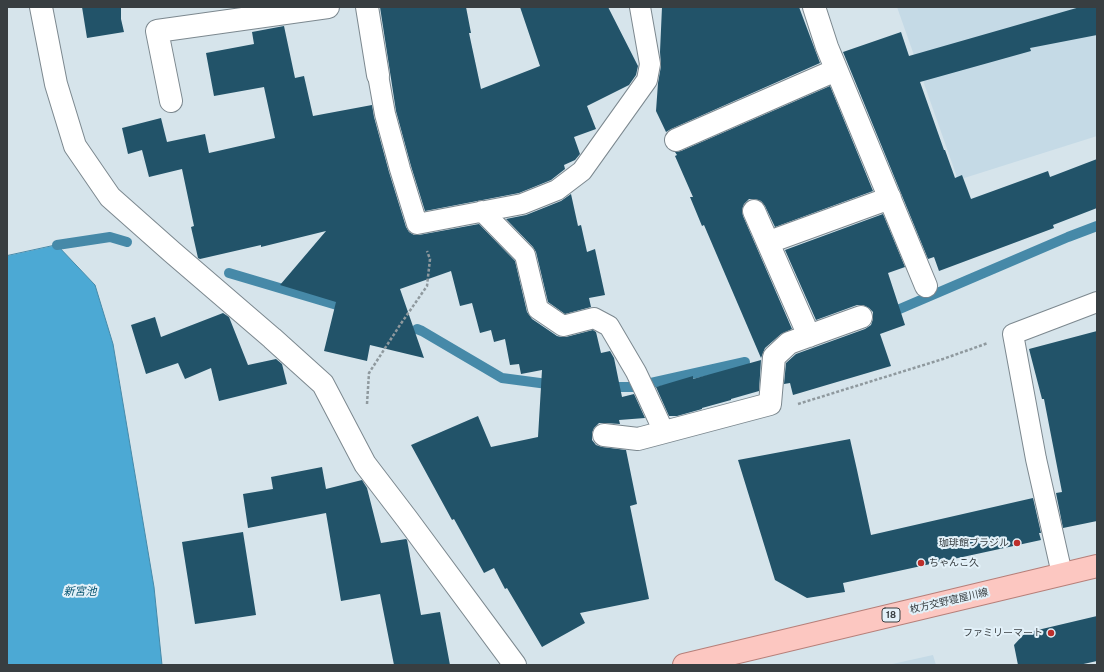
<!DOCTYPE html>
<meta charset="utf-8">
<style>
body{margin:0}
#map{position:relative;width:1104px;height:672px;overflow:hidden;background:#d6e4eb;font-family:"Public Sans",sans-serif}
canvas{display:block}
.frame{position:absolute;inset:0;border:8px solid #383e41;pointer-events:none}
</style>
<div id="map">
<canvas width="1104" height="672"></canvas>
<div class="frame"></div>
</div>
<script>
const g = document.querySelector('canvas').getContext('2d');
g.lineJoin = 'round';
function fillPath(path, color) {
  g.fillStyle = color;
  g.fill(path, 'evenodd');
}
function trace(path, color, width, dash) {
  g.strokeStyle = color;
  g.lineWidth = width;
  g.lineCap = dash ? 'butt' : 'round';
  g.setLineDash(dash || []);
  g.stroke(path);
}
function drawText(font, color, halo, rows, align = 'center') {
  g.font = font + ' "Public Sans","Noto Sans JP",sans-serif';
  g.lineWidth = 4;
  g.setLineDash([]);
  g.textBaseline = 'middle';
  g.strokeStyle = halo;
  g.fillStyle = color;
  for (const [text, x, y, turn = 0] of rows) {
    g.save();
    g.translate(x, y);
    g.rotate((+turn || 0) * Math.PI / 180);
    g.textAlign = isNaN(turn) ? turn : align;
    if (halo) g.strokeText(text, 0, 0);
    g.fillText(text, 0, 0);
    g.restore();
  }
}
fillPath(new Path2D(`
 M897,7H1097V136L958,180Z
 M933,655L936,665H888Z`), '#c5dae6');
const water = new Path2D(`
 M57,245L95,285L113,344L154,587L162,665H7V256Z`);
fillPath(water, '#4ca9d4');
trace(water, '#4689a8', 1);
trace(new Path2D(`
 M57,245L110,237L127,242
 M229,273L347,308
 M888,314L1068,237L1097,226
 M417,329L422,331L502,378L555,385
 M607,387H633L745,362`), '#4689a8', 10);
fillPath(new Path2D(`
 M82,7H121V19L124,32L87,38Z
 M380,7H466L471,33H469L481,89L540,66L520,7H608L638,66L636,75L629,85L587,106L596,129L574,137L580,154L575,160L564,165L565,169L551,180L519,193L425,211L411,166L396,111Z
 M662,7H799L820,63L671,129L666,132L656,111L658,83L661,66L660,52Z
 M1080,7H1097V35L1030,48L1031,51L920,82L944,150H945L955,178L962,175L971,199L1048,171L1050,177L1097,159V208L1053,225L1054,228L939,271L934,257L928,259L843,52L901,32L909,56Z
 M284,26L295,78L304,76L313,116L372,105L374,117L389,172L406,227L409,232L414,235H419L479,224L515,261L527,312L532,319L557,336L561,337H566L593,330L596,332L601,353L610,351L614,358L622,397L634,394L645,418L619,420L620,424L605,423H599L594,428L592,433V440L596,445L602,447L626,450L637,504L630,506L649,599L580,613L585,623L542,647L507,588L505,589L494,568L484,573L454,519L452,520L411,445L478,416L491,447L538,437L542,370L521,374L519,364L510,365L505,339L494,342L491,330L480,333L472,303L460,306L451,271L400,289L424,358L370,345L367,361L324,351L336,302L280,285L326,231L261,247V245L200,259L198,258L191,227L194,226L182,169L149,177L142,150L128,154L122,128L161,118L167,142L205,134L209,153L275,138L264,87L214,96L206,53L254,44L252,32Z
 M830,86L873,191L775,227L765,206L761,201L755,199H749L744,204L742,210L743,216L792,329L781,334L765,348L761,358L704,225L702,226L690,197H693L675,156L677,155L675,152L681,151Z
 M571,194L578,226L581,225L587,252L595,249L605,295L589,298L591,307L565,314L548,302L536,252L533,247L506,219L526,215L561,201Z
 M883,214L905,267L888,273L905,325L880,334L891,366L793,395L790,383L784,384L786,363L796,354L865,329L871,325L873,319V312L869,308L863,305H857L816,320L785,250Z
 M223,313L229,317L248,365L276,359L282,364L287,384L219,401L211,368L185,379L178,363L146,374L131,325L155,317L161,337Z
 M1097,331V521L1063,528L1056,493L1062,492L1044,399H1042L1029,349Z
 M761,360L759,391L731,399V400L702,408V409L677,416H669L656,387L693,376V379Z
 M850,439L857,470L871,535L1033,498L1041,533H1039L1041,540L843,583L845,592L807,598L775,580L738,460Z
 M322,467L326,489L362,480L367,488L381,543L406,539L407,540L421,615L440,612L450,665H394L380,594L341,601L326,513L248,528L243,494L273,489L271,477Z
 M243,532L256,615L195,624L182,542Z
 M1097,616V661L1079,665H1018L1014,645L1025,633Z`), '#225369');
const service = new Path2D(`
 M378,75L385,114L400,169L417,224L522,204L557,190L582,171L647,80L650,64L640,7
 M482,211L525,255L538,309L563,326L594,318L609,326L636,372L646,393L664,432
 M1062,574L1036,459L1013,334L1097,302`);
const minor = new Path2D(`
 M41,7L56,84L75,146L110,197L172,252L272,338L323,384L365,464L407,519L515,665
 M367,7L378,75
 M814,7L827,47L926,286
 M171,101L157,31L328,7
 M676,140L836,70
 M754,211L809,336
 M769,242L890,198
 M604,435L638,439L770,404L774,357L789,343L861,317`);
const primary = new Path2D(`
 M684,665L1097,566`);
trace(service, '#7c888f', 22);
trace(minor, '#7c888f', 24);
trace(primary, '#b67f79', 24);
trace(new Path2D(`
 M367,404L369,373L400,325L427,286L430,259L427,251
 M798,404L943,359L988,343`), '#8f999e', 2.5, [3, 2]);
trace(service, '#fff', 20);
trace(minor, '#fff', 22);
trace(primary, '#fcc7c1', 22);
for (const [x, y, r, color] of [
 [1017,543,4,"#bd2f2b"],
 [921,563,4,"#bd2f2b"],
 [1051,633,4,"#bd2f2b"]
]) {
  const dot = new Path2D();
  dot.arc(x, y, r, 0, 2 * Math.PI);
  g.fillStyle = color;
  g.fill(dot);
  trace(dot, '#e3f1f9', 1.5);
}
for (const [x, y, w] of [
 [891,615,18]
]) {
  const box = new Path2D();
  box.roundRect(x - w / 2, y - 7, w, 14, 3);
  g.fillStyle = '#e3f1f9';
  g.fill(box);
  trace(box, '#383e41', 1);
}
drawText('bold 9px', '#383e41', null, [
 ["18",891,615]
]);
drawText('10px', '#383e41', '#e3f1f9', [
 ["珈琲館ブラジル",1009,543],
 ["ちゃんこ久",929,563,"left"],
 ["ファミリーマート",1043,633]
], 'right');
drawText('10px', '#383e41', '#e3f1f9', [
 ["枚方交野寝屋川線",949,601,-13]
]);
drawText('italic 11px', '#00506d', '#e3f1f9', [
 ["新宮池",80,592]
]);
</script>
